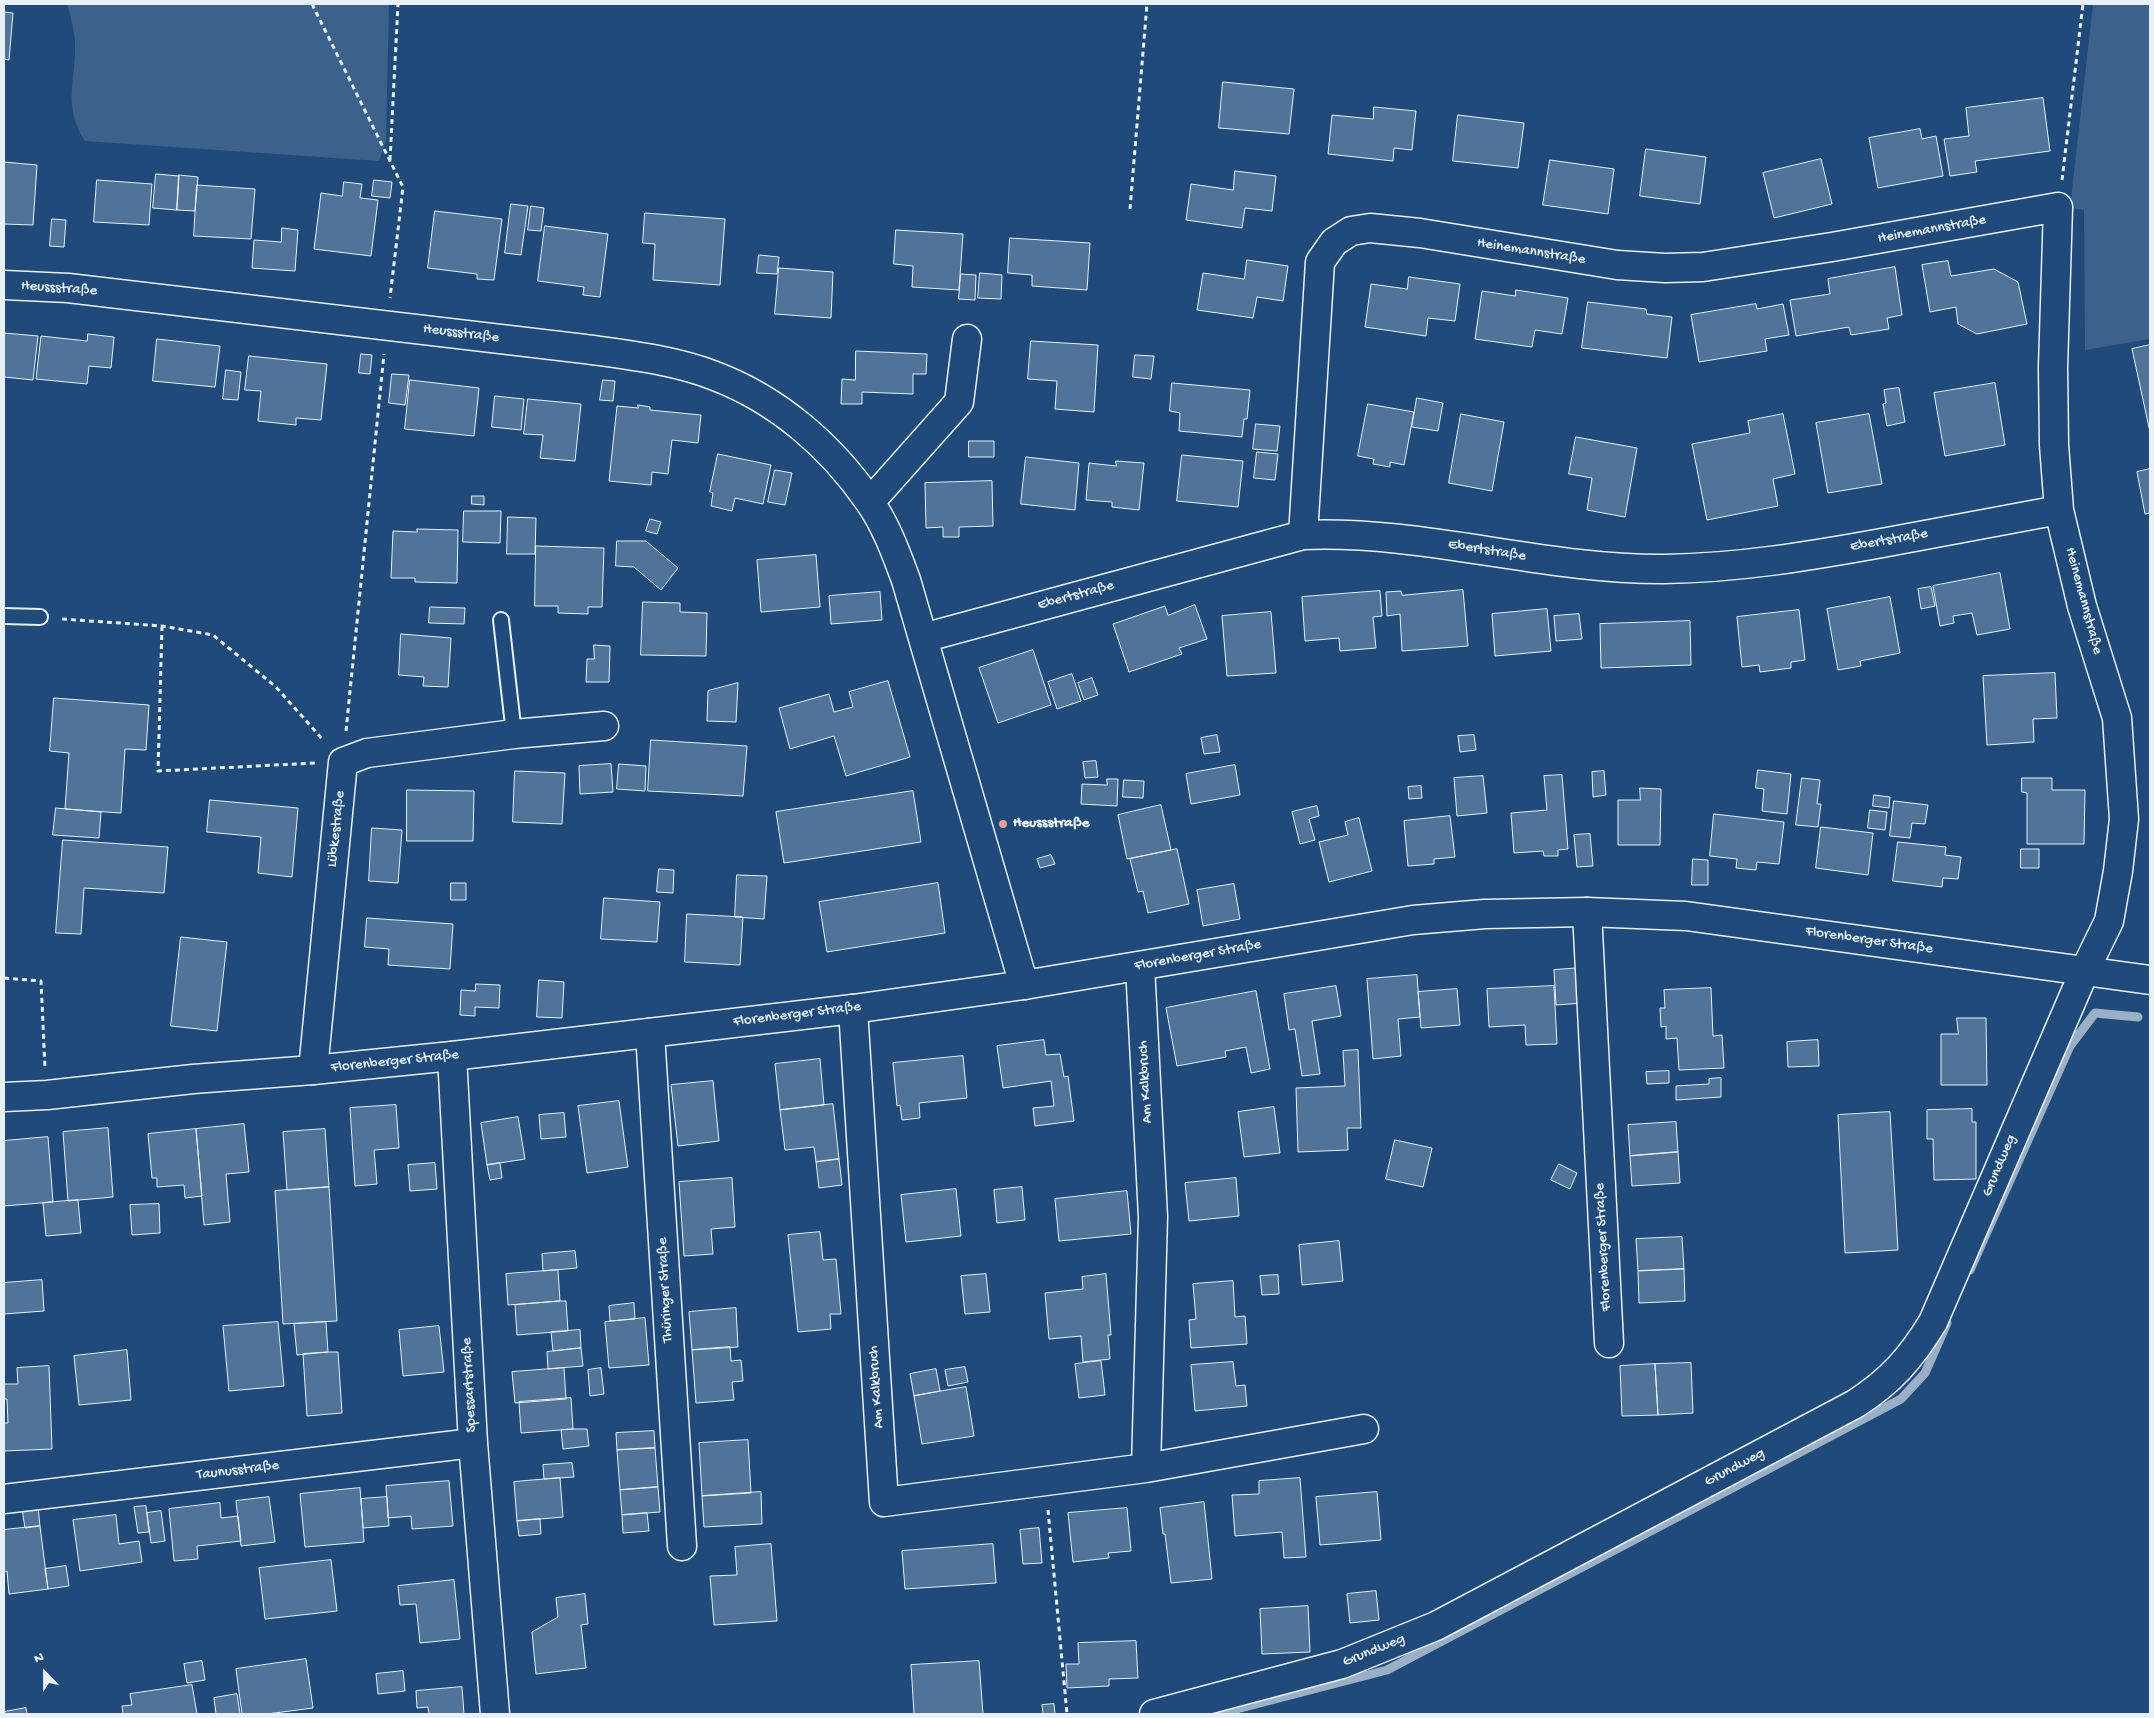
<!DOCTYPE html>
<meta charset="utf-8">
<style>
body{margin:0}
#map{position:relative;width:2154px;height:1718px;overflow:hidden;background:#1f4a7a;font-family:"Gochi Hand",sans-serif}
canvas{display:block}
.frame{position:absolute;inset:0;border:5px solid #e8f1f8;pointer-events:none}
.north{position:absolute;left:20px;top:1648px;width:50px;height:50px;-webkit-text-stroke:4px #1f4a7a;paint-order:stroke;rotate:338deg;font-size:14px;font-weight:700;line-height:20px;text-align:center;color:#e8f1f8}
.north::after{content:'';display:block;margin:auto;width:18px;height:22px;background:#e8f1f8;clip-path:polygon(50% 0,100% 100%,50% 72%,0 100%)}
</style>
<div id="map">
<canvas width="2154" height="1718"></canvas>
<div class="frame"></div>
<div class="north">N</div>
</div>
<script>
const g = document.querySelector('canvas').getContext('2d');
g.lineJoin = 'round';
function fillPath(path, color) {
  g.fillStyle = color;
  g.fill(path, 'evenodd');
}
function trace(path, color, width, dash) {
  g.strokeStyle = color;
  g.lineWidth = width;
  g.lineCap = dash ? 'butt' : 'round';
  g.setLineDash(dash || []);
  g.stroke(path);
}
function drawText(font, color, halo, rows, align = 'center') {
  g.font = font + ' "Gochi Hand",sans-serif';
  g.lineWidth = 5;
  g.setLineDash([]);
  g.textBaseline = 'middle';
  g.strokeStyle = halo;
  g.fillStyle = color;
  for (const [text, x, y, turn = 0] of rows) {
    g.save();
    g.translate(x, y);
    g.rotate((+turn || 0) * Math.PI / 180);
    g.textAlign = isNaN(turn) ? turn : align;
    if (halo) g.strokeText(text, 0, 0);
    g.fillText(text, 0, 0);
    g.restore();
  }
}
fillPath(new Path2D(`
 M67,4H389L386,141L379,161L85,141C65,111 73,87 75,54C76,37 72,20 67,4Z
 M2093,4H2150V339L2085,350L2084,210L2070,208Z`), '#3c628c');
trace(new Path2D(`
 M1970,1270L2070,1046L2095,1013L2138,1017
 M1217,1714L1387,1670L1901,1399L1925,1373L1947,1323`), '#9ab0c7', 9);
const building = new Path2D(`
 M4,12L13,13L9,60L4,59Z
 M1223,82L1294,89L1289,134L1219,128Z
 M2043,98L2050,151L1975,161L1977,172L1950,176L1944,139L1969,136L1966,108Z
 M1374,107L1416,111L1412,150L1394,148L1393,161L1328,154L1332,115L1373,119Z
 M1458,115L1524,123L1518,168L1453,161Z
 M1920,129L1922,139L1936,136L1943,176L1878,188L1869,138Z
 M1646,149L1706,157L1700,204L1640,196Z
 M1821,159L1832,204L1774,218L1763,173Z
 M1550,160L1614,169L1608,214L1543,205Z
 M4,162L37,165L33,225L4,224Z
 M1235,171L1276,176L1272,211L1245,208L1242,228L1186,220L1191,184L1233,190Z
 M156,174L179,176L177,210L153,208Z
 M179,175L198,177L195,211L177,210Z
 M97,180L152,184L149,225L94,222Z
 M374,180L392,182L390,198L372,196Z
 M344,182L362,184L360,198L378,200L371,256L314,249L321,193L342,196Z
 M197,185L255,189L251,239L194,236Z
 M511,204L528,206L521,255L505,253Z
 M531,206L544,208L541,231L528,230Z
 M435,211L502,219L494,280L477,279V274L428,268Z
 M645,213L725,219L720,285L653,280L655,244L643,243Z
 M52,219L66,220L64,247L50,246Z
 M545,226L608,234L600,297L583,295L584,287L538,281Z
 M282,228L298,230L295,271L252,268L254,240L281,242Z
 M896,230L963,234L959,290L912,287L913,266L894,264Z
 M1010,238L1090,243L1087,290L1032,286V275L1008,273Z
 M759,255L779,257L777,274L757,273Z
 M1247,260L1288,266L1283,301L1257,297L1253,318L1197,310L1203,273L1244,279Z
 M1948,261L1951,276L1994,269L2018,282L2027,324L1977,334L1958,324L1956,307L1930,312L1922,265Z
 M1895,267L1902,315L1887,318L1889,329L1851,335L1849,327L1796,336L1790,300L1830,294L1828,279Z
 M779,268L833,272L831,318L775,314Z
 M980,273L1002,275L1001,299L978,298Z
 M961,274L976,275L975,300L959,299Z
 M1409,277L1460,284L1455,321L1428,318L1426,336L1365,327L1371,284L1407,289Z
 M1516,290L1568,298L1562,334L1535,330L1532,347L1475,339L1482,291L1515,296Z
 M1588,302L1646,309L1647,314L1672,317L1667,358L1582,348Z
 M1756,304L1757,309L1783,304L1789,335L1765,339L1767,351L1699,362L1691,315Z
 M4,333L38,336L33,380L4,377Z
 M88,334L114,337L111,368L89,366L87,384L36,379L41,336L87,341Z
 M157,339L220,346L215,387L153,381Z
 M1031,341L1098,345L1094,412L1055,409L1057,381L1028,379Z
 M2150,345V432L2132,349Z
 M856,351L927,354L926,374H913V394L862,392V404H841L842,379L855,380Z
 M361,354L372,355L370,374L359,373Z
 M1135,355L1154,356L1151,379L1133,377Z
 M249,356L327,364L321,420L296,418V425L258,421L261,391L245,390Z
 M226,370L241,372L238,400L223,399Z
 M392,374L409,375L405,405L389,403Z
 M410,380L479,388L474,436L405,429Z
 M603,380L615,381L613,401L600,400Z
 M1172,383L1250,390L1247,419H1244L1242,437L1179,431L1180,413L1170,411Z
 M1995,383L2005,445L1945,456L1934,393Z
 M1899,388L1905,422L1887,426L1883,404L1886,403L1884,390Z
 M495,396L524,399L521,430L492,427Z
 M1417,398L1443,403L1438,431L1412,427Z
 M528,399L581,404L575,461L540,458L543,435L524,434Z
 M1368,404L1414,412L1404,465L1390,462V467L1373,464L1374,459L1358,456Z
 M638,405L650,407V410L701,415L698,443L672,440L668,474L652,472L651,485L609,481L617,406L638,408Z
 M1461,414L1504,422L1492,491L1449,483Z
 M1783,414L1795,474L1773,479L1778,506L1707,520L1692,444L1750,433L1748,421Z
 M1869,414L1882,484L1828,493L1816,423Z
 M1256,424L1280,426L1277,451L1253,449Z
 M1576,437L1637,448L1625,517L1587,510L1592,478L1569,474Z
 M969,441H994V457H969Z
 M1257,452L1278,454L1275,480L1254,478Z
 M718,454L771,465L763,504L735,498L732,511L711,506L713,493L710,492Z
 M1182,455L1243,461L1238,507L1177,501Z
 M1026,457L1079,463L1075,510L1021,504Z
 M1116,461L1144,463L1139,510L1112,507V502L1086,500L1089,463L1116,466Z
 M2150,469V513L2145,514L2137,472Z
 M775,470L792,473L785,505L768,502Z
 M992,481L993,526L959,527V537H943V527L926,528L925,483Z
 M472,496H484V505L472,504Z
 M464,511H501L500,543L463,542Z
 M508,517L536,518L535,554H507Z
 M650,519L661,522L657,534L646,531Z
 M417,529L458,530L457,583L415,582V578H391L393,531L417,532Z
 M617,541H646L678,568L661,590L634,567L616,566Z
 M536,546L604,548L602,607H588V614L558,613V606H535Z
 M816,555L820,607L761,612L757,560Z
 M2000,573L2010,629L1977,635L1972,613L1953,616L1954,623L1940,626L1933,586Z
 M1931,587L1935,606L1921,609L1918,589Z
 M1463,590L1468,646L1402,651L1400,614L1387,616L1386,592L1401,591L1402,595Z
 M1380,591L1382,616L1373,617L1376,648L1340,651L1339,638L1305,641L1302,597Z
 M880,592L882,620L831,624L829,596Z
 M1890,597L1900,653L1860,661L1861,666L1838,670L1827,609Z
 M643,602L680,603V612L707,613L706,656L641,655Z
 M1195,605L1207,639L1179,648L1182,654L1129,672L1113,624L1165,606L1168,615Z
 M430,607L465,608L464,624L429,623Z
 M1547,609L1551,651L1495,656L1492,614Z
 M1799,610L1805,660L1791,662V668L1760,672L1759,665L1742,667L1737,617Z
 M1271,612L1276,673L1227,676L1222,616Z
 M1579,614L1582,639L1556,641L1554,616Z
 M1690,621L1691,665L1601,668L1600,624Z
 M401,634L451,638L448,687L423,686L424,677L399,675Z
 M594,645L610,646L609,682H586L587,659H594Z
 M1033,650L1051,705L998,723L979,668Z
 M2055,673L2057,718L2033,719L2034,742L1987,745L1983,676Z
 M1072,674L1081,701L1057,709L1048,682Z
 M1092,678L1098,695L1084,700L1078,683Z
 M888,681L910,757L846,776L834,736L790,749L779,708L829,694L834,712L853,707L849,692Z
 M738,683L736,722L707,721L708,691Z
 M54,698L149,705L146,750L125,749L121,813L65,809L69,753L50,751Z
 M1217,735L1220,752L1204,754L1201,738Z
 M1474,735L1476,750L1460,752L1458,736Z
 M651,740L747,746L743,796L648,791Z
 M1096,761L1098,777L1085,778L1083,762Z
 M611,764L613,792L580,794L579,766Z
 M619,764L646,766L645,791L617,789Z
 M1235,765L1240,795L1191,804L1186,774Z
 M1758,770L1791,774L1787,814L1762,811L1764,789L1756,788Z
 M515,771L565,773L562,824L513,822Z
 M1604,771L1606,795L1593,797L1592,772Z
 M1562,775L1568,849L1558,850V856H1544L1543,851L1514,853L1511,813L1547,810L1544,776Z
 M1483,776L1487,813L1457,816L1454,778Z
 M1802,778L1820,780L1817,804H1821L1818,827L1796,825Z
 M2022,778H2052V790H2085L2084,844H2027V793L2022,792Z
 M1107,779H1118L1117,806L1081,804L1082,784L1107,785Z
 M1124,780L1144,781L1143,798L1123,797Z
 M1421,786L1422,798L1409,799L1408,787Z
 M1640,788L1661,789L1660,845H1618V800H1640Z
 M407,790L474,791L473,841H407Z
 M913,791L921,842L784,863L776,812Z
 M1874,795L1890,797L1889,808L1873,806Z
 M210,800L298,808L292,877L258,873L261,837L207,832Z
 M1894,801L1928,805L1925,824L1912,823L1910,838L1890,836Z
 M1161,805L1171,850L1127,859L1118,815Z
 M1317,806L1319,816L1309,819L1315,840L1300,844L1292,812Z
 M56,808L101,812L99,838L53,835Z
 M1870,810L1887,812L1885,830L1868,828Z
 M1714,814L1784,822L1779,864L1757,862L1756,870L1736,868L1737,859L1710,856Z
 M1450,816L1455,857L1434,859V864L1408,866L1404,821Z
 M1359,818L1372,871L1329,882L1319,842L1348,835L1345,822Z
 M1821,827L1873,833L1868,875L1816,868Z
 M372,828L402,830L398,883L369,881Z
 M1590,834L1593,866L1577,867L1574,835Z
 M63,840L168,847L164,893L84,888L81,934L56,933Z
 M1898,842L1946,847L1945,855L1961,857L1958,879L1943,878L1942,887L1893,881Z
 M1177,849L1189,904L1148,913L1143,891L1138,892L1130,859Z
 M2021,849H2039V868H2021Z
 M1051,855L1055,864L1040,868L1037,859Z
 M1693,859L1708,860V885H1692Z
 M659,869L674,870L673,893L657,892Z
 M737,875L767,876L764,919L735,917Z
 M451,883H466V900H451Z
 M938,883L945,933L827,952L819,902Z
 M1234,884L1240,919L1203,926L1197,890Z
 M604,898L660,902L657,942L601,939Z
 M687,914L743,917L740,965L685,962Z
 M367,918L453,924L450,969L388,965L389,949L365,947Z
 M181,937L227,942L217,1031L171,1026Z
 M1581,968L1583,1003L1556,1005L1554,970Z
 M1417,975L1420,1017L1398,1019L1401,1056L1373,1059L1367,979Z
 M539,980L564,982L562,1018L537,1017Z
 M476,984L500,985L499,1008L475,1007V1016L460,1015L461,990L475,991Z
 M1336,986L1341,1016L1312,1021L1320,1074L1302,1076L1295,1029L1289,1030L1284,994Z
 M1554,986L1557,1044L1526,1045L1525,1025L1489,1027L1487,989Z
 M1711,988L1713,1036L1722,1035L1724,1068L1679,1070L1677,1038L1666,1039V1026L1661,1027L1660,1008H1665L1664,990Z
 M1457,989L1460,1025L1421,1028L1418,992Z
 M1256,991L1270,1069L1251,1073L1246,1047L1225,1051L1226,1057L1177,1066L1166,1008Z
 M1957,1018H1986L1987,1085H1941V1034H1958Z
 M1044,1040L1046,1055L1060,1054L1064,1077L1068,1076L1074,1121L1035,1126L1033,1108L1054,1106L1051,1081L1003,1088L997,1046Z
 M1818,1040L1819,1066L1788,1067L1787,1042Z
 M1358,1050L1361,1128H1347L1348,1150L1298,1152L1296,1088L1345,1086L1343,1051Z
 M963,1056L967,1098L919,1103L920,1118L902,1120L900,1105L897,1106L893,1063Z
 M820,1059L824,1105L780,1110L775,1064Z
 M1669,1071V1083L1647,1084L1646,1072Z
 M1721,1078V1097L1676,1100V1086L1709,1084V1079Z
 M713,1081L719,1141L678,1146L671,1085Z
 M619,1101L628,1167L587,1173L578,1106Z
 M833,1104L839,1159L816,1162L814,1147L785,1150L780,1110Z
 M396,1105L399,1148L374,1150L377,1184L355,1186L350,1108Z
 M1274,1107L1280,1153L1244,1157L1238,1112Z
 M1972,1109V1122H1976V1179L1934,1180L1933,1139H1927V1110Z
 M1890,1112L1898,1250L1845,1253L1838,1115Z
 M564,1113L566,1137L541,1139L539,1115Z
 M518,1117L525,1159L487,1165L481,1123Z
 M1676,1122L1678,1152L1630,1156L1628,1125Z
 M244,1124L249,1172L226,1174L230,1222L204,1225L196,1129Z
 M108,1128L113,1197L68,1201L63,1132Z
 M196,1129L202,1196L185,1198L184,1185L157,1187V1178H152L148,1134Z
 M325,1129L329,1187L287,1190L283,1132Z
 M48,1137L53,1202L4,1206V1141Z
 M1395,1140L1432,1148L1423,1187L1386,1179Z
 M1678,1152L1680,1183L1632,1186L1630,1156Z
 M839,1159L842,1185L819,1188L816,1162Z
 M435,1163L437,1189L410,1191L408,1165Z
 M500,1163L502,1178L490,1180L487,1165Z
 M1559,1164L1577,1173L1570,1189L1551,1180Z
 M732,1178L735,1227L711,1229L713,1254L684,1256L679,1182Z
 M1236,1178L1239,1216L1189,1221L1185,1183Z
 M329,1187L337,1321L283,1324L275,1191Z
 M1022,1187L1025,1220L997,1223L994,1190Z
 M956,1189L961,1236L906,1242L901,1195Z
 M1127,1191L1131,1234L1059,1241L1055,1199Z
 M78,1200L81,1233L46,1236L43,1203Z
 M159,1204L160,1233L132,1235L130,1205Z
 M820,1232L823,1260L836,1259L841,1314H830L831,1329L798,1332L788,1235Z
 M1682,1237L1684,1269L1638,1271L1636,1239Z
 M1339,1241L1343,1281L1302,1285L1299,1245Z
 M575,1251L577,1268L543,1271L542,1254Z
 M1684,1269L1685,1301L1639,1303L1638,1271Z
 M558,1270L560,1301L508,1305L506,1274Z
 M986,1274L990,1312L965,1314L961,1276Z
 M1106,1274L1111,1335H1108L1110,1359L1083,1362L1081,1336L1049,1339L1045,1293L1083,1289L1082,1277Z
 M1278,1275L1279,1294L1262,1295L1260,1276Z
 M42,1280L44,1311L4,1314V1283Z
 M1233,1281L1235,1317L1245,1316L1247,1344L1191,1348L1189,1320L1196,1319L1193,1284Z
 M560,1301H566L568,1331L517,1335L515,1305Z
 M634,1303L635,1319L610,1321L609,1306Z
 M736,1308L738,1347L692,1350L689,1312Z
 M645,1318L649,1365L609,1368L605,1322Z
 M278,1322L284,1386L229,1391L223,1326Z
 M326,1322L328,1352L297,1355L294,1324Z
 M439,1326L444,1372L403,1376L399,1330Z
 M580,1330L581,1348L553,1351L551,1332Z
 M730,1347L731,1361L741,1360L743,1381L732,1382L734,1400L696,1403L692,1350Z
 M581,1348L583,1366L548,1369L547,1352Z
 M127,1350L131,1400L79,1405L74,1356Z
 M328,1352H338L342,1413L307,1416L303,1354Z
 M1101,1361L1105,1395L1079,1398L1075,1364Z
 M1233,1362L1236,1386L1245,1385L1247,1406L1195,1411L1191,1365Z
 M1691,1363L1693,1413L1658,1415L1655,1364Z
 M1655,1364L1658,1415L1622,1416L1620,1366Z
 M49,1366L52,1449L4,1451V1423H8L7,1399H4V1384H18L17,1368Z
 M965,1367L968,1382L948,1386L945,1370Z
 M564,1368L566,1399L515,1403L512,1372Z
 M601,1368L604,1394L590,1396L588,1370Z
 M936,1369L940,1391L914,1396L910,1374Z
 M966,1387L974,1436L922,1444L914,1396Z
 M571,1398L573,1429L521,1433L519,1402Z
 M573,1429H587L589,1446L563,1449L561,1430Z
 M654,1431L655,1448L617,1450L616,1433Z
 M748,1440L751,1493L702,1496L699,1443Z
 M655,1448L658,1487L620,1490L617,1450Z
 M572,1463L574,1477L544,1479L543,1465Z
 M560,1478L563,1517L517,1521L514,1482Z
 M1300,1478L1306,1557L1284,1558L1282,1532L1235,1536L1232,1495L1259,1494V1481Z
 M449,1481L453,1526L412,1529L411,1516L388,1518L386,1486Z
 M658,1487L660,1512L622,1515L620,1490Z
 M360,1488L364,1542L305,1547L300,1494Z
 M761,1492L762,1524L704,1527L702,1496Z
 M1377,1492L1381,1540L1320,1545L1316,1497Z
 M269,1497L275,1542L241,1546L236,1501Z
 M387,1497L389,1526L363,1528L361,1499Z
 M1204,1502L1212,1579L1171,1583L1165,1534H1163L1160,1508Z
 M220,1503L221,1518L238,1516L241,1541L197,1546L198,1559L174,1561L169,1509Z
 M146,1506L149,1532L138,1533L134,1507Z
 M38,1507L40,1526L25,1528L22,1509Z
 M1127,1508L1131,1551L1108,1553L1109,1558L1073,1562L1068,1513Z
 M161,1511L165,1541L151,1543L147,1513Z
 M647,1513L649,1531L623,1533L622,1515Z
 M116,1515L119,1544L139,1541L142,1562L80,1571L73,1520Z
 M540,1519L541,1534L519,1536L517,1521Z
 M40,1526L48,1589L9,1594L7,1571L4,1572V1530Z
 M1039,1528L1042,1563L1023,1564L1020,1530Z
 M771,1544L777,1621L714,1625L710,1576L737,1575L735,1547Z
 M993,1544L996,1583L905,1589L902,1551Z
 M331,1560L337,1611L265,1619L259,1568Z
 M66,1566L69,1586L48,1589L45,1569Z
 M454,1580L460,1639L420,1643L416,1604L400,1605L398,1586Z
 M1376,1591L1379,1620L1350,1623L1347,1594Z
 M585,1594L588,1624L581,1625L586,1668L536,1674L532,1632L558,1617L556,1598Z
 M1308,1606L1310,1652L1262,1654L1260,1609Z
 M1136,1641L1138,1678L1109,1679V1686L1067,1688L1066,1664H1079L1078,1643Z
 M306,1659L313,1708L267,1714H242L236,1669Z
 M202,1661L205,1680L187,1683L184,1664Z
 M979,1661L983,1714H914L911,1665Z
 M403,1671L405,1691L378,1694L376,1674Z
 M192,1685L197,1714H123L122,1706L132,1705L130,1694Z
 M462,1687L464,1714H429L428,1707L417,1708L416,1691Z
 M237,1694L240,1714H216L214,1698Z
 M1054,1704L1055,1714H1043L1042,1705Z
 M26,1708L27,1714H4V1712Z`);
fillPath(building, '#517399');
trace(building, '#e8f1f8', 1);
const service = new Path2D(`
 M4,616L40,617
 M501,620L514,734`);
const minor = new Path2D(`
 M4,285L68,288L585,349C628,355 674,360 715,376C778,400 831,446 869,501C886,525 896,553 906,580L1024,985
 M870,502L959,402L967,339
 M923,638L1303,535C1425,530 1543,570 1665,569C1738,568 1810,556 1882,543C1941,532 2000,521 2059,510
 M1587,912L1609,1343
 M1140,966L1153,1217L1146,1468
 M853,1009L884,1502L1146,1468L1364,1429
 M650,1033L682,1546
 M452,1056L473,1443L495,1714
 M313,1070L343,762L367,753L514,734L604,726
 M4,1499L473,1443
 M1154,1714L1342,1664L1436,1626L1855,1404C1891,1381 1911,1358 1933,1322L2085,970L2109,921L2118,871L2124,819L2117,718L2082,606L2059,510L2054,445L2053,367L2058,207L1832,247L1703,267L1665,268L1617,265L1420,233L1370,228L1351,231L1334,242L1320,262L1303,535`);
const tertiary = new Path2D(`
 M4,1097L47,1095L193,1079L313,1070L452,1056L853,1009L1024,985L1413,920L1485,914L1587,912L1686,916L2150,980`);
trace(service, '#e8f1f8', 18);
trace(minor, '#e8f1f8', 31);
trace(tertiary, '#e8f1f8', 31);
trace(new Path2D(`
 M312,4L403,187L390,298
 M390,160L398,4
 M2062,180L2083,4
 M1130,209L1147,4
 M62,619L162,626L213,635L276,687L324,741
 M162,626L158,771L315,763
 M346,731L384,354
 M4,978L41,981L45,1068
 M1048,1510L1067,1714`), '#e8f1f8', 3, [5, 4]);
trace(service, '#1f4a7a', 14);
trace(minor, '#1f4a7a', 28);
trace(tertiary, '#1f4a7a', 28);
for (const [x, y, r, color] of [
 [1003,824,5,"#ff9aa2"]
]) {
  const dot = new Path2D();
  dot.arc(x, y, r, 0, 2 * Math.PI);
  g.fillStyle = color;
  g.fill(dot);
  trace(dot, '#1f4a7a', 2);
}
drawText('15px', '#e8f1f8', '#1f4a7a', [
 ["Heinemannstraße",1932,230,-10],
 ["Heinemannstraße",1531,252,9],
 ["Heussstraße",59,289,4],
 ["Heussstraße",461,334,7],
 ["Ebertstraße",1889,541,-10],
 ["Ebertstraße",1487,551,9],
 ["Ebertstraße",1076,596,-15],
 ["Heinemannstraße",2083,601,75],
 ["Lübkestraße",337,829,-84],
 ["Florenberger Straße",1869,941,8],
 ["Florenberger Straße",1198,956,-10],
 ["Florenberger Straße",797,1015,-7],
 ["Florenberger Straße",395,1062,-6],
 ["Am Kalkbruch",1146,1082,-93],
 ["Grundweg",2000,1166,-67],
 ["Florenberger Straße",1604,1247,-93],
 ["Thüringer Straße",666,1290,-93],
 ["Spessartstraße",470,1385,-93],
 ["Am Kalkbruch",877,1387,-94],
 ["Grundweg",1735,1468,-28],
 ["Taunusstraße",238,1471,-7],
 ["Grundweg",1374,1651,-22]
]);
drawText('bold 15px', '#e8f1f8', '#1f4a7a', [
 ["Heussstraße",1013,824]
], 'left');
</script>
